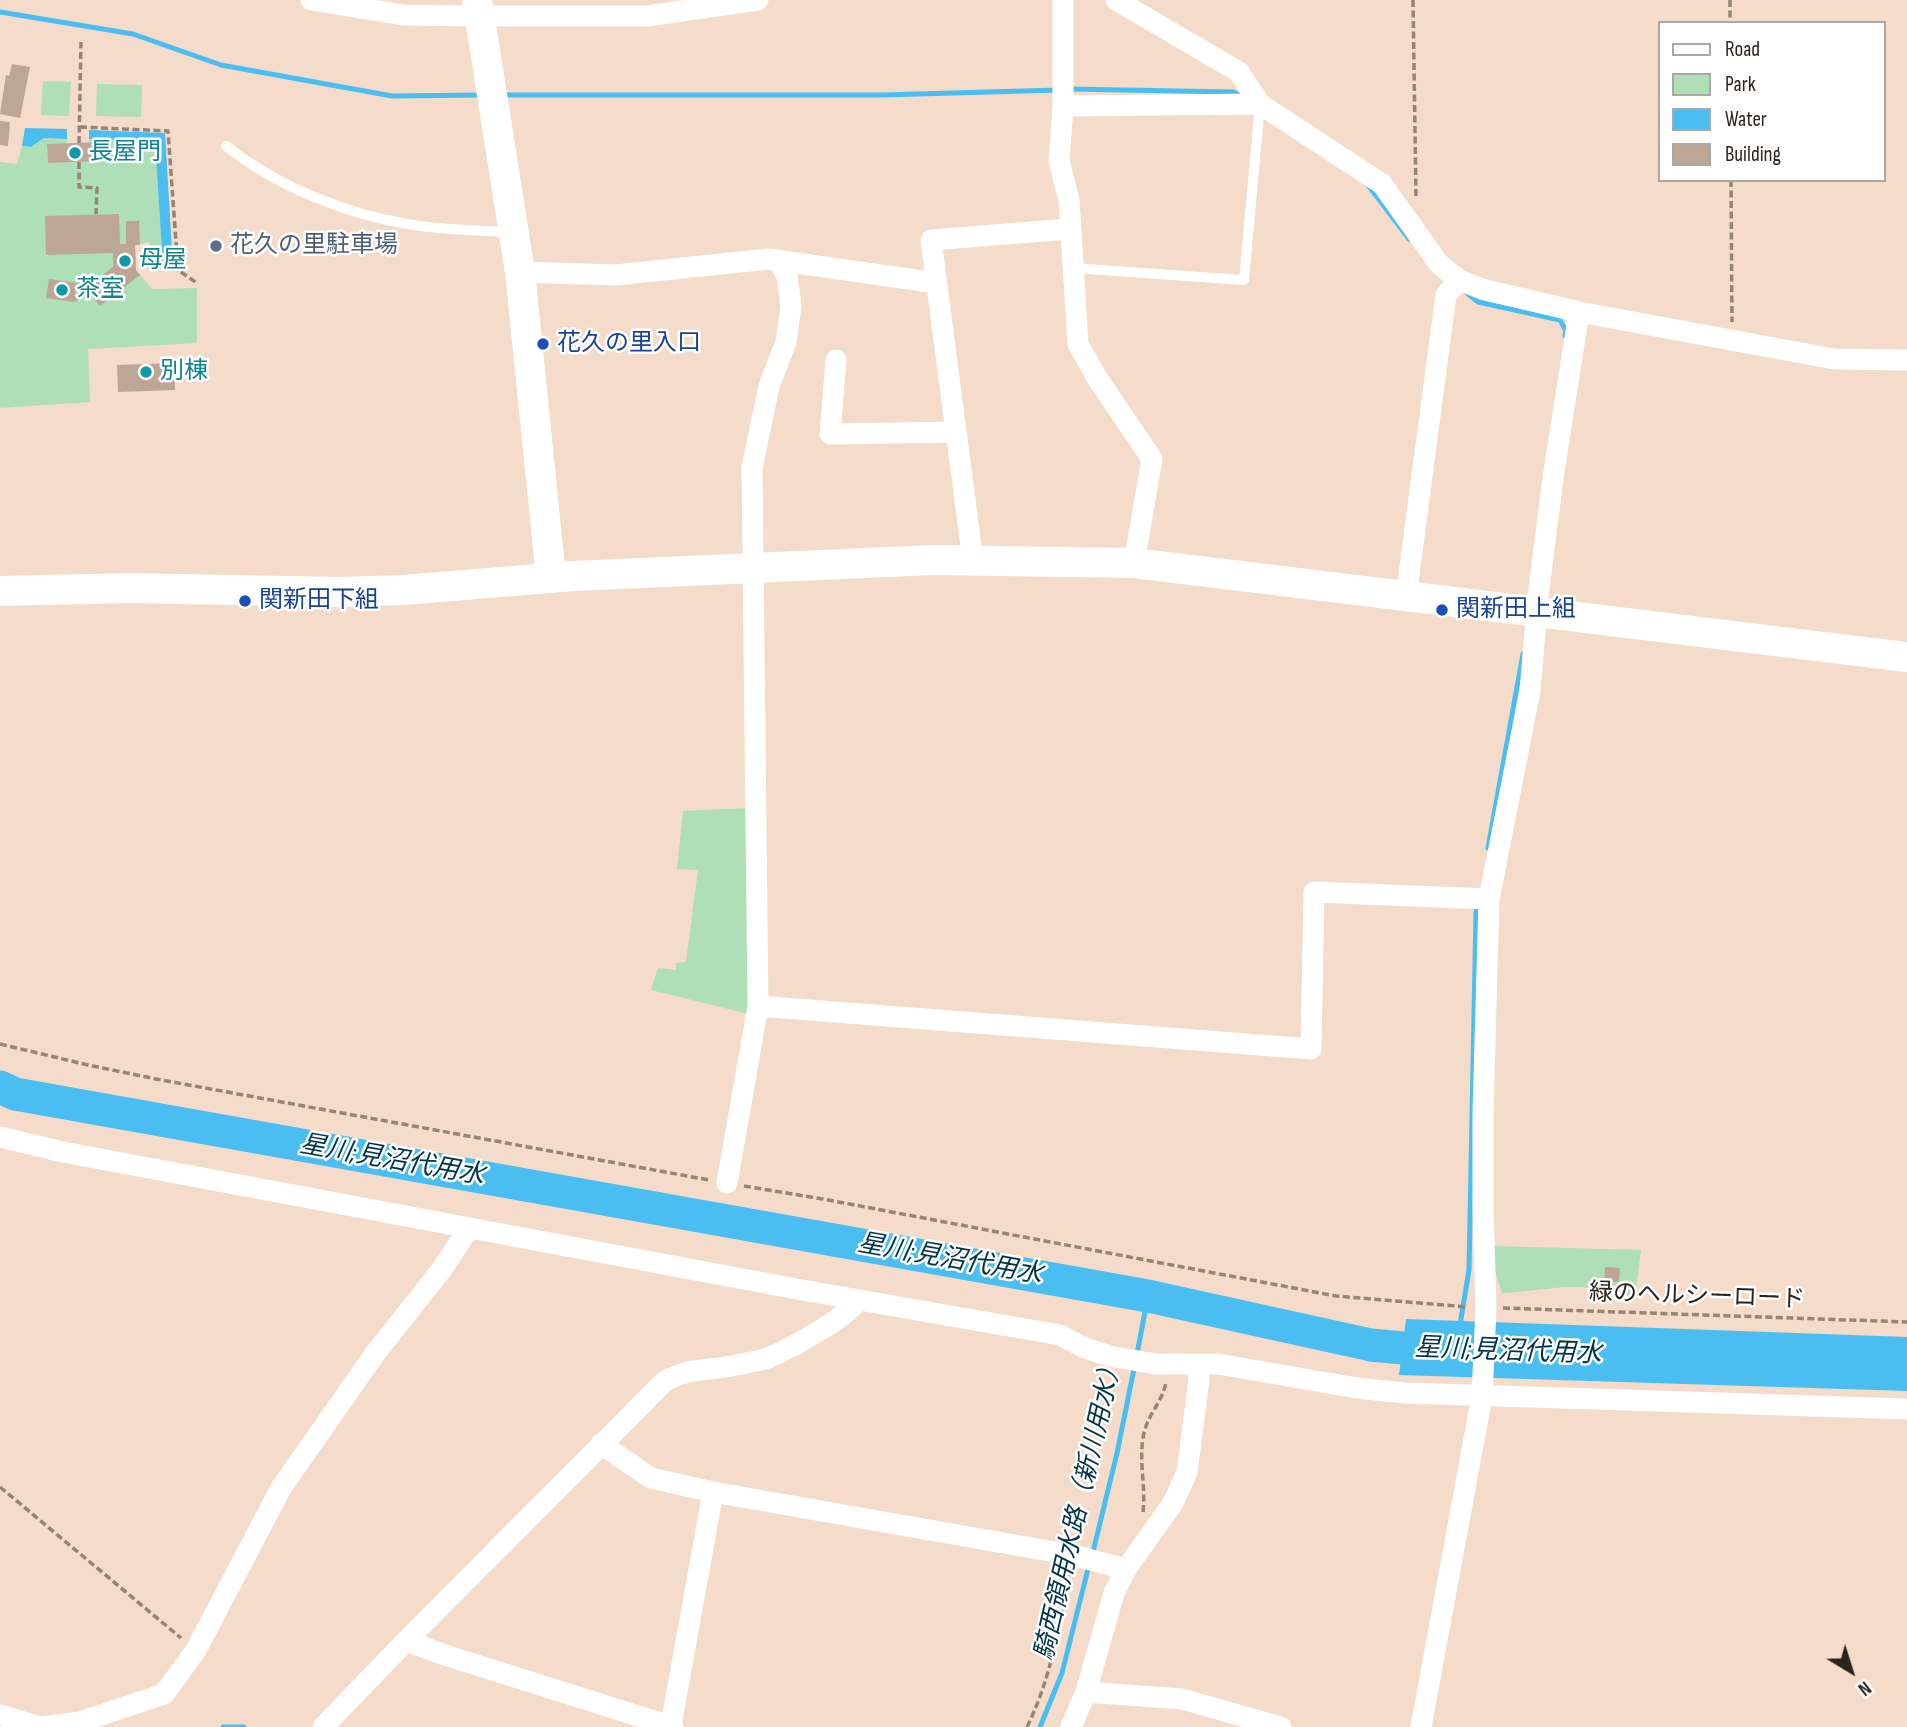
<!DOCTYPE html>
<meta charset="utf-8">
<style>
body{margin:0}
#map{position:relative;width:1907px;height:1727px;overflow:hidden;background:#f4dbca;font-family:"Sofia Sans Condensed",sans-serif}
canvas{display:block}
.legend{position:absolute;left:1658px;top:21px;width:228px;height:161px;box-sizing:border-box;background:#fff;border:2px solid #aba7a5;margin:0;padding:9px 12px;list-style:none;font-size:21px;color:#2c231d}
.legend li{display:flex;align-items:center;gap:14px;height:35px}
.legend b{width:35px;border:2px solid #aba7a5}
.north{position:absolute;left:1816px;top:1636px;width:70px;height:70px;-webkit-text-stroke:5px #fff;paint-order:stroke;rotate:142deg;font-size:19px;font-weight:700;line-height:28px;text-align:center;color:#2c231d}
.north::after{content:'';display:block;margin:auto;width:24px;height:32px;background:#2c231d;clip-path:polygon(50% 0,100% 100%,50% 72%,0 100%)}
</style>
<div id="map">
<canvas width="1907" height="1727"></canvas>
<ul class="legend">
<li><b style="height:9px;background:#fff"></b>Road</li>
<li><b style="height:19px;background:#aedfb6"></b>Park</li>
<li><b style="height:19px;background:#4abef0"></b>Water</li>
<li><b style="height:19px;background:#bda696"></b>Building</li>
</ul>
<div class="north">N</div>
</div>
<script>
const g = document.querySelector('canvas').getContext('2d');
g.lineJoin = 'round';
function fillPath(path, color) {
  g.fillStyle = color;
  g.fill(path, 'evenodd');
}
function trace(path, color, width, dash) {
  g.strokeStyle = color;
  g.lineWidth = width;
  g.lineCap = dash ? 'butt' : 'round';
  g.setLineDash(dash || []);
  g.stroke(path);
}
function drawText(font, color, halo, rows, align = 'center') {
  g.font = font + ' "Sofia Sans Condensed","Noto Sans JP",sans-serif';
  g.lineWidth = 5;
  g.setLineDash([]);
  g.textBaseline = 'middle';
  g.strokeStyle = halo;
  g.fillStyle = color;
  for (const [text, x, y, turn = 0] of rows) {
    g.save();
    g.translate(x, y);
    g.rotate((+turn || 0) * Math.PI / 180);
    g.textAlign = isNaN(turn) ? turn : align;
    if (halo) g.strokeText(text, 0, 0);
    g.fillText(text, 0, 0);
    g.restore();
  }
}
fillPath(new Path2D(`
 M43,81L71,82L69,116L41,115Z
 M97,84L142,85L141,117L96,116Z
 M44,138L67,139V144H47L48,163L103,161L102,143H90L89,139L155,140L163,268L154,269L150,263L149,242L135,245L136,270L152,289L197,288V343L88,349L90,402L0,408V162L17,164L22,146L31,147Z
 M748,808L749,1014L651,990L658,968L676,970V963L686,962L698,870L677,869L683,811Z
 M1494,1246L1641,1250L1635,1297C1620,1296 1606,1291 1591,1288C1563,1284 1531,1292 1502,1293L1495,1271Z`), '#aedfb6');
fillPath(new Path2D(`
 M25,128L67,129V139L44,138L31,147L22,146Z
 M89,130L165,133L173,268H163L155,140L89,139Z
 M1406,1319L1907,1337V1391L1399,1375Z`), '#4abef0');
trace(new Path2D(`
 M0,12L133,34L221,65L392,96L481,95
 M1069,89L1234,92L1239,96
 M502,95H882L1059,90
 M1368,185L1409,239
 M1467,293L1478,302L1560,320L1566,331L1565,336
 M1488,848L1523,654
 M1460,1325L1469,1270L1476,913L1478,902
 M1137,1354L1148,1296
 M1092,1556L1117,1453L1135,1364
 M223,1727H244
 M1040,1727L1062,1673L1089,1565`), '#4abef0', 5);
trace(new Path2D(`
 M0,1087L15,1094L1148,1296L1371,1345L1446,1352`), '#4abef0', 33);
fillPath(new Path2D(`
 M12,64L30,67L20,118L0,114L6,75L9,76Z
 M0,121L10,122L8,146L0,145Z
 M102,142L103,161L48,163L47,144Z
 M119,214L120,244H126V221H139L140,245H135L136,270L140,275L100,306L91,294L74,302L46,298L49,279L77,283L75,296L88,290L86,288L113,267V253L46,255L45,216Z
 M174,363L175,390L118,392L117,365Z
 M1605,1267L1620,1268L1619,1282L1604,1281Z`), '#bda696');
trace(new Path2D(`
 M1413,0L1416,197
 M1730,0V23
 M80,127L168,131L178,270L197,283
 M79,143L81,42
 M79,162V187L97,188L96,214
 M1731,180L1732,322
 M0,1044L88,1065L156,1079L709,1180
 M744,1186L823,1199L1336,1296L1468,1307
 M1503,1308L1907,1322
 M0,1487L181,1638
 M1143,1512C1146,1485 1138,1459 1144,1433C1148,1414 1163,1401 1166,1382
 M1027,1727C1051,1678 1059,1627 1069,1574`), '#958478', 3.5, [7, 3.5]);
trace(new Path2D(`
 M226,146C278,187 348,215 413,225C445,230 478,231 511,232
 M1072,268L1244,280L1260,104`), '#fff', 10);
trace(new Path2D(`
 M311,0L403,15L479,16H647L758,0
 M1063,0V106L1059,161L1069,200L1078,344L1097,378L1152,459L1134,563
 M1116,0L1239,72L1260,104
 M1063,106L1260,104L1382,184L1439,264L1459,280L1482,289L1579,312L1834,359L1907,360
 M779,261L787,276L791,306L786,342L769,386L752,468L758,1006L1311,1049L1314,892L1489,899
 M520,272L616,275L768,259L937,283
 M836,360L830,434L956,432
 M973,561L931,240L1069,229
 M1406,597L1446,295L1459,280
 M0,1137L63,1152L802,1290L1060,1335L1085,1348L1110,1356L1155,1364H1218L1357,1388L1405,1393L1907,1409
 M727,1183L758,1006
 M601,1444L651,1478L713,1492L1072,1555L1126,1569
 M406,1641L445,1655L673,1727
 M1086,1692L1182,1699L1281,1727
 M0,1715L41,1727L80,1722L164,1694L196,1650L281,1488L374,1355L442,1269L469,1228
 M671,1725L713,1492
 M323,1727L406,1641L664,1382C688,1367 710,1371 737,1365C747,1363 758,1361 768,1358C789,1349 847,1318 858,1300
 M1071,1727L1086,1692L1114,1593L1126,1569L1173,1503L1187,1472L1199,1380L1198,1364
 M1421,1727L1482,1396L1486,1308L1483,1206V1113L1489,899L1530,691L1538,597L1553,478L1579,312`), '#fff', 21);
trace(new Path2D(`
 M477,0L520,272L551,577
 M0,591L130,588L341,592L403,590L574,576L933,560L1134,563L1907,657`), '#fff', 30);
for (const [x, y, r, color] of [
 [75,153,7,"#0f9aa8"],
 [216,246,7,"#5c6f8a"],
 [125,261,7,"#0f9aa8"],
 [62,290,7,"#0f9aa8"],
 [543,344,7,"#1a4fb4"],
 [146,372,7,"#0f9aa8"],
 [245,601,7,"#1a4fb4"],
 [1442,610,7,"#1a4fb4"]
]) {
  const dot = new Path2D();
  dot.arc(x, y, r, 0, 2 * Math.PI);
  g.fillStyle = color;
  g.fill(dot);
  trace(dot, '#fff', 2.5);
}
drawText('24px', '#0d838f', '#fff', [
 ["長屋門",89,153],
 ["母屋",139,261],
 ["茶室",76,290],
 ["別棟",160,372]
], 'left');
drawText('24px', '#4e5e75', '#fff', [
 ["花久の里駐車場",230,246]
], 'left');
drawText('24px', '#164399', '#fff', [
 ["花久の里入口",557,344],
 ["関新田下組",259,601],
 ["関新田上組",1456,610]
], 'left');
drawText('24px', '#2c231d', '#fff', [
 ["緑のヘルシーロード",1697,1297,2]
]);
drawText('italic 26px', '#003449', '#fff', [
 ["星川;見沼代用水",392,1161,10],
 ["星川;見沼代用水",950,1260,10],
 ["星川;見沼代用水",1508,1352,2],
 ["騎西領用水路（新川用水）",1080,1508,-77]
]);
</script>
